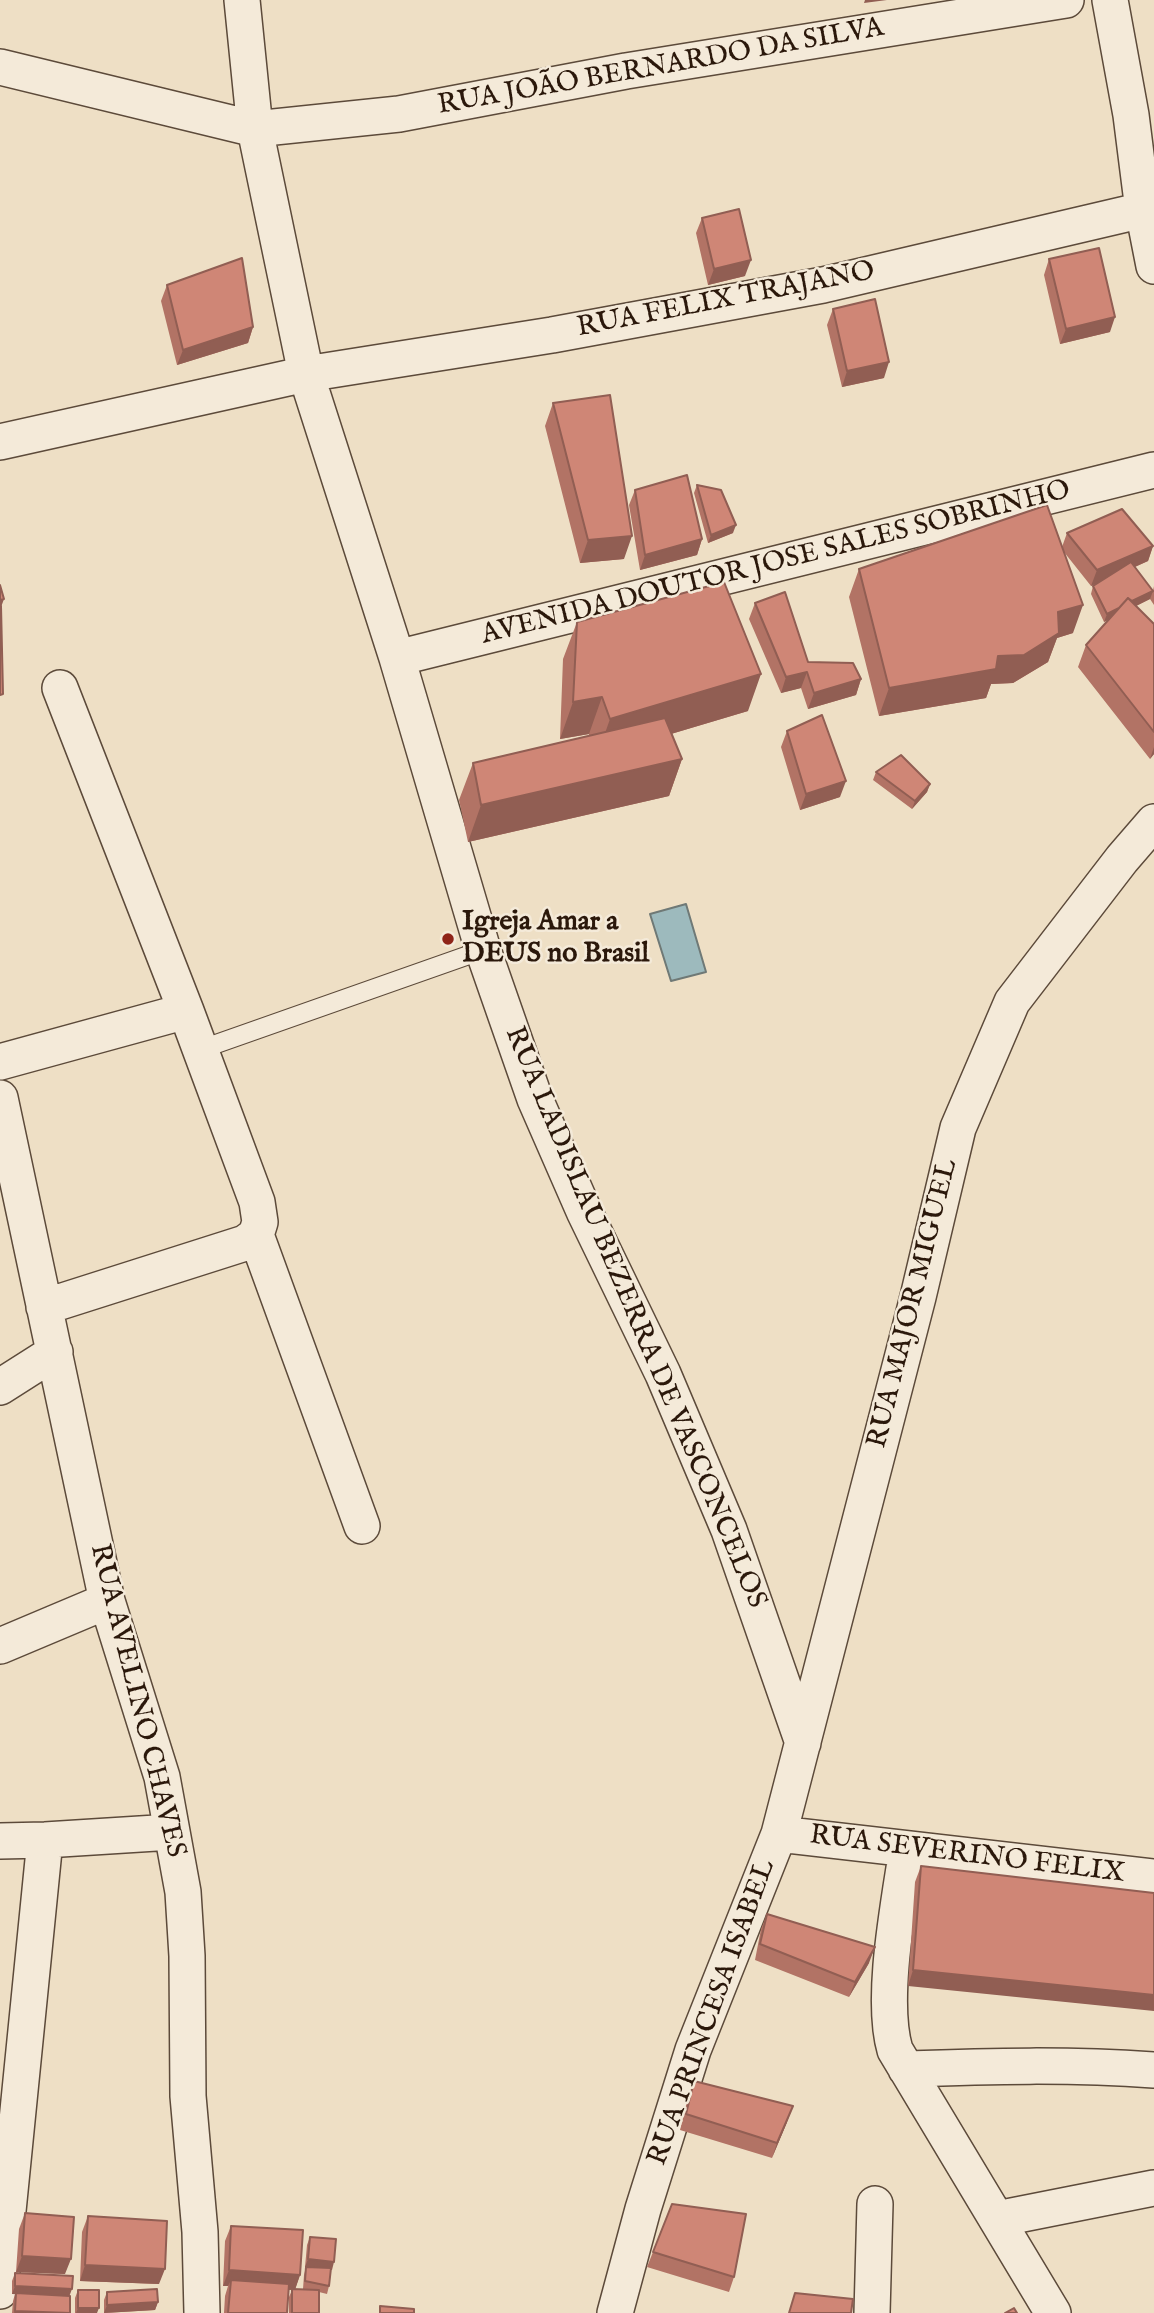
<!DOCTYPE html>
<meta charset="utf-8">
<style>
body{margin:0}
canvas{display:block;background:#eedfc5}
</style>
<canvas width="1154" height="2313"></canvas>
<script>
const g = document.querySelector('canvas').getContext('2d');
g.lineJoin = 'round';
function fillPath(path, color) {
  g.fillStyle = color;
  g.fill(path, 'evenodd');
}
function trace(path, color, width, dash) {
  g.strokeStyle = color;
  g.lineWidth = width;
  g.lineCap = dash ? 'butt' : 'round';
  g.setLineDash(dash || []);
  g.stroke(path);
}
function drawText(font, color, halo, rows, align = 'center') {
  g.font = font + ' "IM FELL English",serif';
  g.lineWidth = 5;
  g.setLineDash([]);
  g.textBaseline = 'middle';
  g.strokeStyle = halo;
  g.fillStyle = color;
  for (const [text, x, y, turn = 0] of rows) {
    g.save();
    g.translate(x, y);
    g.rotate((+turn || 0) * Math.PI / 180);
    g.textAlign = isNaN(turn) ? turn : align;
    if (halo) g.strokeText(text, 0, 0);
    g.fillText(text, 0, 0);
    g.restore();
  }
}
const water = new Path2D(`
 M686,904L706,972L671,981L650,914Z`);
fillPath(water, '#9dbabd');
trace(water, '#6f7976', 2);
const lane = new Path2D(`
 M199,1050L483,950`);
const street = new Path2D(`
 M242,0L255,129L306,374L397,658L483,950L535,1099L584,1211L663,1374L729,1530L803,1743
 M1110,0L1131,115L1143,210L1154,266
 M0,67L255,129L399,114L626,71L1066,0
 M0,442L306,374L552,335L823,285L1143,210
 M397,658L1154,470
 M60,688L186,1011L257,1202L260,1222L256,1235L362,1526
 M0,1062L186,1011
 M0,1098L107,1601L162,1777L183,1892L187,1956L188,2096L200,2232L202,2313
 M44,1307L245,1243L256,1235
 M0,1387L55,1352
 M0,1646L107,1601
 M779,1834L1154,1877
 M0,1841L45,1840L172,1832
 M907,1849C899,1903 880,1999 895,2050L1053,2313
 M906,2069C989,2066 1071,2064 1154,2070
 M997,2219L1154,2188
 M0,2291L45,1840
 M615,2313L643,2209L693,2050L779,1834L918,1297L958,1128L1012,1002L1122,859L1154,822
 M872,2313L875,2204`);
trace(lane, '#5c4a3a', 20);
trace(street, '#5c4a3a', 38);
trace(lane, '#f4ead9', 18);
trace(street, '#f4ead9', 35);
fillPath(new Path2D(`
 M702,218L745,276L708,285L696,233Z
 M1049,259L1110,332L1060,344L1044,275Z
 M167,285L253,327L248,343L177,365L161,301Z
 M833,309L884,378L842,387L827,325Z
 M553,403L624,559L580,563L545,426Z
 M697,485L733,533L708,543L694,493Z
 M635,490L702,539L697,555L640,570L629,505Z
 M1067,533L1153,546L1148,561L1135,567L1153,591L1154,586V605L1150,599L1136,606L1154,624V754L1150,759L1078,667L1086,645L1108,620L1104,622L1091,594L1093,586L1100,582L1091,586L1064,552L1073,633L1057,638L1048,662L1013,683L991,684L986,698L879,716L849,597L859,569L1062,547Z
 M755,603L808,662L861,679L856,695L808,709L801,688L781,693L749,619Z
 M577,622L748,711L671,734L682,759L669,796L468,842L459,800L473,763L589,736V734L560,739L563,659Z
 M787,731L840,797L800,810L781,747Z
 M876,772L930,784L927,792L912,809L873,780Z
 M921,1866L1154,1893L908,1986L915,1882Z
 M767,1914L869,1963L849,1997L755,1960L761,1929Z
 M694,2081L787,2122L772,2158L680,2130L688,2097Z
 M25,2213L65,2274L16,2272L19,2229Z
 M88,2216L159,2284L80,2281L82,2232Z
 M231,2226L300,2275L295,2289H303L304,2275L306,2267H305L307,2245L310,2237L332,2270H331L329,2286L327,2294L319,2292V2313H289V2297L292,2290H289L287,2313H224L225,2296L228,2286H223L225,2241Z
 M653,2252L734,2277L729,2292L647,2267Z
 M15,2273L69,2296L70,2313H12L13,2301L15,2294H12V2281Z
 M78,2290L97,2313H75V2298Z
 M107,2292L158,2302L155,2310L104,2313V2300Z`), '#b27365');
fillPath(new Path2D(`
 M865,0H887L864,3Z
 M751,260L745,276L708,285L714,269Z
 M1115,317L1110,332L1060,344L1066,329Z
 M253,327L248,343L177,365L183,350Z
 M889,362L884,378L842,387L847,371Z
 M736,525L733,533L708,543L711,535Z
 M632,536L624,559L580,563L588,540Z
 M702,539L697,555L640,570L645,555Z
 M1153,546L1148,561L1091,586L1097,570Z
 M1153,591L1150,599L1104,622L1107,614Z
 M4,599L0,610V600Z
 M1083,605L1073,633L1057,638L1048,662L1013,683L991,684L986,698L879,716L889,688L998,656L1058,612Z
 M807,672L801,688L781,693L786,677Z
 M761,674L748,711L597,756L610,719Z
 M861,679L856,695L808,709L814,693Z
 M602,697L589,734L560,739L573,702Z
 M1154,747V754L1150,759Z
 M682,759L669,796L468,842L481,805Z
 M846,781L840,797L800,810L806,794Z
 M930,784L927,792L912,809L915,801Z
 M875,1947L869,1963L849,1997L855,1982Z
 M913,1970L1154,1995V2011L908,1986Z
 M793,2106L787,2122L772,2158L777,2143Z
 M22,2256L71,2259L65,2274L16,2272Z
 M308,2259L334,2262L332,2270L305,2267Z
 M85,2265L165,2269L159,2284L80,2281Z
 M229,2270L300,2275L295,2290L230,2287L231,2280L228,2286H223Z
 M15,2286L72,2289L69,2297L12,2294Z
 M158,2302L155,2310L104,2313L107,2305Z
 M78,2308H99L97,2313H76Z
 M15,2311L50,2313H14Z`), '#915e53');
const building = new Path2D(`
 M739,209L751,260L714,269L702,218Z
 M1099,248L1115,317L1066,329L1049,259Z
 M242,258L253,327L183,350L167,285Z
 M875,299L889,362L847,371L833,309Z
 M610,395L632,536L588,540L553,403Z
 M687,475L702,539L645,555L635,490Z
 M697,485L721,490L736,525L711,535Z
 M1047,505L1083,605L1058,612L1059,633L1024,655L998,656L996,669L889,688L859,569Z
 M1122,509L1153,546L1097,570L1067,533Z
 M1131,562L1153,591L1132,601L1128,598L1119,608L1107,614L1093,586Z
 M724,582L761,674L610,719L602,697L573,702L577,622Z
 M0,585L4,599L0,600Z
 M785,592L808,662L853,663L861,679L814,693L807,672L786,677L755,603Z
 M1128,598L1154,624V732L1086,645Z
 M0,606H1L3,694L0,695Z
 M822,715L846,781L806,794L787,731Z
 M665,718L682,759L481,805L473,763Z
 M901,755L930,784L915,801L876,772Z
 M921,1866L1154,1893V1995L913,1970Z
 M767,1914L875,1947L855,1982L760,1944Z
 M694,2081L793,2106L777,2143L686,2114Z
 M672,2204L746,2214L734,2277L653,2252Z
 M25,2213L74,2217L71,2259L22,2256Z
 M88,2216L167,2221L165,2269L85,2265Z
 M231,2226L303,2230L300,2275L229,2270Z
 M310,2237L336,2239L334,2262L308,2259Z
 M306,2267L331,2268L329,2286L305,2281Z
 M15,2273L73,2276L72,2289L15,2286Z
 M231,2280L289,2284L287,2313H228Z
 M157,2289L158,2302L107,2305V2292Z
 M292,2289L319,2290V2313H292Z
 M78,2290H99V2308H78Z
 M16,2293L70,2296V2313L15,2311Z
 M795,2293L853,2299L851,2313H789Z
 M380,2306L414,2309V2313H380Z
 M1014,2308L1017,2313H1005Z`);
fillPath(building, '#cf8676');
trace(building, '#915e53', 2);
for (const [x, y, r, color] of [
 [448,939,7,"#8f2418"]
]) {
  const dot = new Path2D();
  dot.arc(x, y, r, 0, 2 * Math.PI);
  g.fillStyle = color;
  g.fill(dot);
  trace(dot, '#f4ead9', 2.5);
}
drawText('28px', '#2b180b', '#f4ead9', [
 ["RUA JOÃO BERNARDO DA SILVA",661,68,-10],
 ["RUA FELIX TRAJANO",726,301,-11],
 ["AVENIDA DOUTOR JOSE SALES SOBRINHO",776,564,-14],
 ["RUA MAJOR MIGUEL",914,1304,-76],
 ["RUA LADISLAU BEZERRA DE VASCONCELOS",634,1318,67],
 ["RUA AVELINO CHAVES",136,1701,76],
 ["RUA SEVERINO FELIX",967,1856,7],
 ["RUA PRINCESA ISABEL",713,2013,-70]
]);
drawText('bold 28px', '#2b180b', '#f4ead9', [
 ["Igreja Amar a",462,923],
 ["DEUS no Brasil",462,955]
], 'left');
</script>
